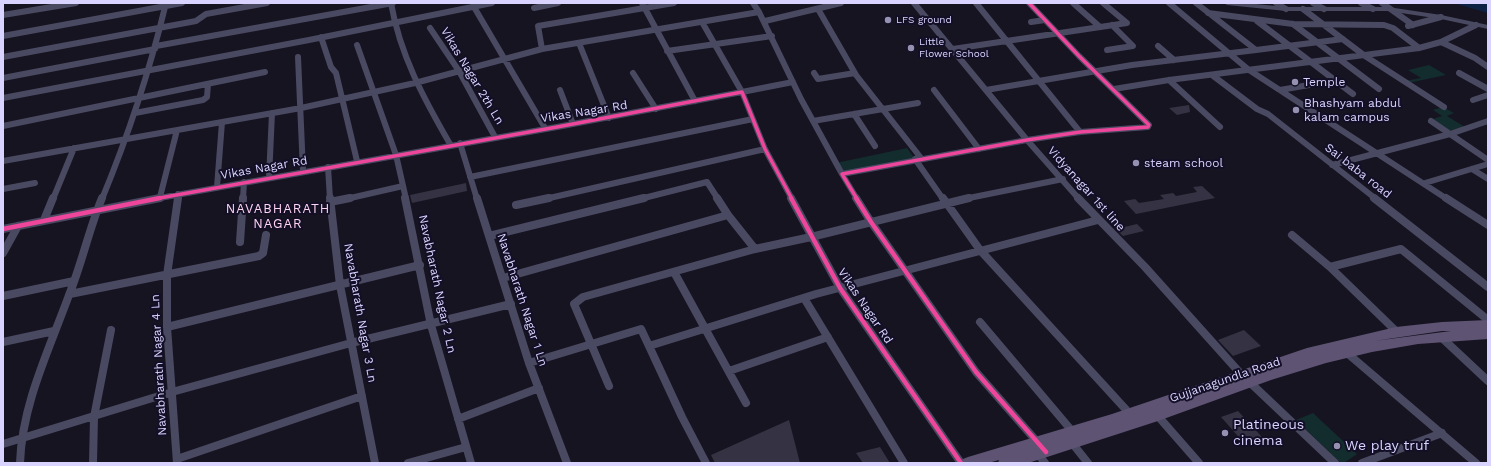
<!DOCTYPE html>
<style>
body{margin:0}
#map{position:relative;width:1491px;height:466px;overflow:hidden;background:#161421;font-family:"Work Sans",sans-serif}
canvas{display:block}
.frame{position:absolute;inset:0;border:4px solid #d9d4ff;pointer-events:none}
</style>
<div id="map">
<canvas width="1491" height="466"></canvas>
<div class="frame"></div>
</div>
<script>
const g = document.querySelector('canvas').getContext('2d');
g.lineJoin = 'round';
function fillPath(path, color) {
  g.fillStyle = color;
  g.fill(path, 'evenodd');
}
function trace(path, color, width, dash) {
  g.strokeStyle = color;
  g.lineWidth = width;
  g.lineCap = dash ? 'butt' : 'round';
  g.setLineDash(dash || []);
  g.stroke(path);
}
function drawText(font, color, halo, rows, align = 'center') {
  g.font = font + ' "Work Sans",sans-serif';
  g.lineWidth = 4;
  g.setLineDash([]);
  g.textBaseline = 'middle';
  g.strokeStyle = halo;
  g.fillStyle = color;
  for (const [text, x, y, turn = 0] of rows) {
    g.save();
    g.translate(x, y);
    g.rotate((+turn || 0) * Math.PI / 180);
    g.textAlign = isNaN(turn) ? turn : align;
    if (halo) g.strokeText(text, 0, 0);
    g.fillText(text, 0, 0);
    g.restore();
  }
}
fillPath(new Path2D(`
 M1429,65L1446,75L1408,83L1405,81L1421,78L1408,70Z
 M1443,107L1454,113L1447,116L1465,127L1449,131L1430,120L1442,116L1433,110Z
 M907,148L915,159L842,174L836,163Z
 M1313,413L1357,454L1344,463H1341L1296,420Z`), '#132c2d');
fillPath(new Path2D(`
 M1459,3H1488V13L1457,4Z`), '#0d2144');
fillPath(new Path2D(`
 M1189,105L1190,112L1177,115L1169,108Z
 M466,183L467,191L412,203L410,195Z
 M1202,186L1215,198L1136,214L1124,201L1135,199L1139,203L1164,199L1160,195L1173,193L1176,196L1197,192L1193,187Z
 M1137,224L1144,231L1123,236L1116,229Z
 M1244,330L1261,346L1233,356L1218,340Z
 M1238,411L1262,437L1244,443L1221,417Z
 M789,420L800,463H715L711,455Z
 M880,447L890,463H863L856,453Z`), '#343243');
trace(new Path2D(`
 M391,3C400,55 424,99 450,144
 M642,3L695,101
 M914,3L1027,140L1079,199
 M976,3L1080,132
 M1073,3L1100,27
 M1169,3L1249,70L1447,199
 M1276,3L1286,9
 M1313,3L1324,9
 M1361,3L1373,9
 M1382,3L1413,25
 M474,7L545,128
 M534,8L558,3
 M818,9L856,75L921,158
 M1303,9L1365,56L1444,107
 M759,12L801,99L842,174
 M1208,13L1293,24L1384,25L1393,28L1419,48
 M3,15L76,3
 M765,21L841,3
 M1257,21L1353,94
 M702,22L742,92L793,82
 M1031,22L1045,20
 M1293,24L1379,89
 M1408,26L1441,17
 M430,28L459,71L495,137
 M3,36L182,3
 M321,37L331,67L336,73L357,161
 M1441,42L1475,58L1488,67
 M579,43L609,118
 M357,45L396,155L406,199
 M156,46L393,3
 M1158,46L1174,60
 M542,49L538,26L674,3
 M953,49L1127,23L1103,3
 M1107,50L1133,46L1112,25
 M1256,50L1343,39
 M667,51L772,36
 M3,57L196,21L206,14L267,3
 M298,57L303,171
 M633,73L656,109
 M814,73L818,79L855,73
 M1459,73L1488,89
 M1212,75L1257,109L1268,114L1376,199
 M3,78L155,49
 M1169,80L1220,127
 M1114,89L1169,80L1419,48L1441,42L1476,25
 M560,90L573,124
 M934,90L979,149
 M986,90L1132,65L1256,50L1196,3
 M1280,90L1309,85
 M3,98L309,40L492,3
 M1473,100L1488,95
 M135,113L203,100L207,97L208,84
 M854,114L875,146
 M813,121L918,103
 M1431,121L1488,160
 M3,126L265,72
 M460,143L477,199
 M915,159L943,199
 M3,161L301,108L415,83L542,49L759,12L753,3
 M1332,165L1450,134L1488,121
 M328,167L330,199
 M1472,169L1488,179
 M470,177L753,119
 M269,178L272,113
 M1425,183L1488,164
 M217,187L222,122
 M3,189L35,183
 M160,197L177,130
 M53,199L74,148
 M102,199C128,136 149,73 165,7
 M154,199L557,127L742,92L765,149L792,199
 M177,199L178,194
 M243,199L244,182
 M346,199L403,186
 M545,199L765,149
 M640,199L707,182L718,199
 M857,199L842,174L1027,140L1080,132L1148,127L1149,125L1079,56L1029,3
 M964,199L1063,179`), '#4a4962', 6);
trace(new Path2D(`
 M330,198L340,285L375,463
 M405,198L431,325L471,463
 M477,198L529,363L567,463
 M717,198L728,215L755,249
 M791,198L840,288L961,463
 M856,198L871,222L976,372L1039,444
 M943,198L980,250L1130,414
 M1078,198L1145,267L1240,373L1335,463
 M1374,198L1488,287
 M1446,198L1488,225
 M330,202L350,198
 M516,205L549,198
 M44,220L53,198
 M3,229L160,198
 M1292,235L1330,267
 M489,236L644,198
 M240,242L243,198
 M3,253L18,226
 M674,272L746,403
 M503,278L728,215
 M70,294L259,256L263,253L266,235
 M3,296L74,281
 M804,298L904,463
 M980,322L1072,431
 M167,327L420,265
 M1398,333L1330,267L1401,249L1488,320
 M1441,337L1488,381
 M3,342L54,331
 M649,346L682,417L706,463
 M1347,353L1476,463
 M529,363L641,329L649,346L816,294L1098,220
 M729,371L828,337
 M609,386L574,304L583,297L755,249L811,237L969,198
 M1157,415L1199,463
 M458,419L539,388
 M1072,443L1088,463
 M3,444L172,392L351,343L511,304
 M1038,454L1045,463
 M177,459L362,396
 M20,463C22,404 49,350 69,295C82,263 89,229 102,198
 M93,463L94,417L111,330
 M177,463L167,327V275L178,198
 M408,463L466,447
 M1362,463L1442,433`), '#4a4962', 8);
fillPath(new Path2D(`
 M1224,3H1246L1286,7H1388L1441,15L1488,25V29L1441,19L1388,11H1286L1227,5Z`), '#4a4962');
fillPath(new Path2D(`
 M1488,320V339L1418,344L1372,352L1326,363L1271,380L1158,421L1044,458L1028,463H998L999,460L988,463H961L963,459L968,457L1112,414L1307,348L1396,327L1442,322ZM1442,331H1451L1374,341Z`), '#5e5373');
trace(new Path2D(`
 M154,199L557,127L742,92L765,149L792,199
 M857,199L842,174L1027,140L1080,132L1148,127L1149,125L1079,56L1029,3`), '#ed469a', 3.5);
trace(new Path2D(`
 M791,198L840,288L961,463
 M856,198L871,222L976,372L1046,452
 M3,229L160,198`), '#ed469a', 4.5);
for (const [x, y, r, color] of [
 [888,20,4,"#9591b1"],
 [911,48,4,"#9591b1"],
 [1295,82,4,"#9591b1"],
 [1296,110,4,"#9591b1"],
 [1136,163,4,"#9591b1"],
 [1225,433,4,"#9591b1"],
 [1337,446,4,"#9591b1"]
]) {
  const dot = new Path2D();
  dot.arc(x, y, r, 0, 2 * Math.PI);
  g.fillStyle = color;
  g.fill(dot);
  trace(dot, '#130f26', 1.5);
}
drawText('10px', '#d9d4ff', '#130f26', [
 ["LFS ground",896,20],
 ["Little",919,42],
 ["Flower School",919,54]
], 'left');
drawText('12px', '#d9d4ff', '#130f26', [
 ["Vikas Nagar 2th Ln",472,76,59],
 ["Vikas Nagar Rd",584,112,-9],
 ["Vikas Nagar Rd",264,168,-10],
 ["Sai baba road",1358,171,38],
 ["Vidyanagar 1st line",1086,189,48],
 ["Navabharath Nagar 2 Ln",437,284,78],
 ["Navabharath Nagar 1 Ln",522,300,72],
 ["Vikas Nagar Rd",865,306,56],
 ["Navabharath Nagar 3 Ln",360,313,80],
 ["Navabharath Nagar 4 Ln",159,365,-93],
 ["Gujjanagundla Road",1225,380,-19]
]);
drawText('12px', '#d9d4ff', '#130f26', [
 ["Temple",1303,82],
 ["Bhashyam abdul",1304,103],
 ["kalam campus",1304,117],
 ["steam school",1144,163]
], 'left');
g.letterSpacing = '1px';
drawText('13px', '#ffd6f0', '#130f26', [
 ["NAVABHARATH",278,209],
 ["NAGAR",278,224]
]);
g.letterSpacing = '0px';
drawText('14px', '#d9d4ff', '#130f26', [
 ["Platineous",1233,425],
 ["cinema",1233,441],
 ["We play truf",1345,446]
], 'left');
</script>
